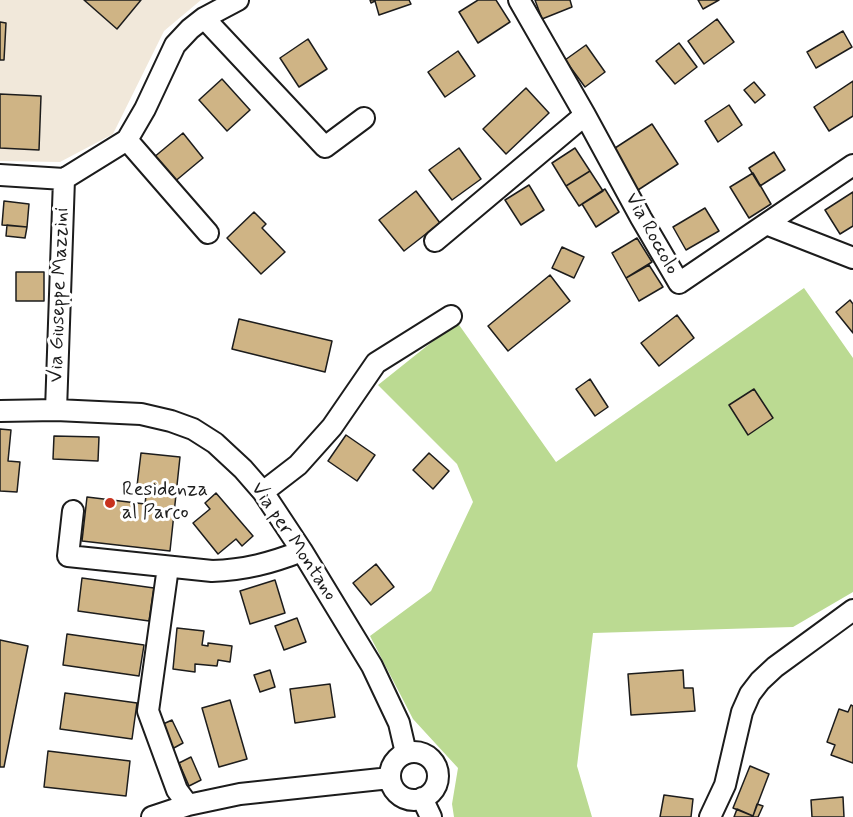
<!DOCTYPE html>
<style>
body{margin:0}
canvas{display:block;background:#fff}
</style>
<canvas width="853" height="817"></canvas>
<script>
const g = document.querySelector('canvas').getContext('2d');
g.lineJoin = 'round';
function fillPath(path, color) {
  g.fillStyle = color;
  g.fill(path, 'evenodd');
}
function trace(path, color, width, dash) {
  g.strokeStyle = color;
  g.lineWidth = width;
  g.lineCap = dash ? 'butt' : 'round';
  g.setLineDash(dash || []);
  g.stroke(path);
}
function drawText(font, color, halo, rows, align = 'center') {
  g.font = font + ' Mynerve,sans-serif';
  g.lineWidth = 6;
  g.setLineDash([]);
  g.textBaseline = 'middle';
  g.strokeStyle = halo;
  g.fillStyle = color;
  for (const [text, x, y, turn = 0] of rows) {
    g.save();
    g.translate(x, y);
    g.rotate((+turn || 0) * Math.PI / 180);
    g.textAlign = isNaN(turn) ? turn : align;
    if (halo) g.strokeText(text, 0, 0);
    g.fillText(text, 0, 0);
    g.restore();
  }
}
fillPath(new Path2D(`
 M0,0H201L164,31L113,134L60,162L0,161Z`), '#f1e8da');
fillPath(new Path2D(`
 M804,288L853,358V592L793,627L593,633L577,766L592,817H454L452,804L458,768L413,719L370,636L431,591L473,502L457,464L378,385L457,322L556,462Z`), '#bbda92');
const building = new Path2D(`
 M84,0H141L117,29Z
 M370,0H409L411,4L379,15L375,1L371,3Z
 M478,0H496L510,22L478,43L459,12Z
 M535,0H570L572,7L542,19Z
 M698,0H719L703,9Z
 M717,19L734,42L704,64L688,41Z
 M0,22L6,23L4,60H0Z
 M843,31L852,47L816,68L807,52Z
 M308,39L327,69L299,87L280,58Z
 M679,43L697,67L675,84L656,61Z
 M586,45L605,72L585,87L565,60Z
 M458,51L475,76L445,97L428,72Z
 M222,79L250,110L227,131L199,100Z
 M853,81V116L829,131L814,107Z
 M754,82L765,95L755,103L744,90Z
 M526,88L549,113L506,154L483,129Z
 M0,94L41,96L39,150L0,148Z
 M729,105L742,125L718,142L705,121Z
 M652,124L678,164L638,190L612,150Z
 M183,133L203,158L173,183L153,158Z
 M459,148L481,179L452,200L429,170Z
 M575,148L590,171L566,186L552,163Z
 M774,152L785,170L760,186L749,168Z
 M590,171L603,191L579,206L566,186Z
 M753,173L771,204L749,218L730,187Z
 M529,185L544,210L521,225L505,200Z
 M605,189L619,212L596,227L582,204Z
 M416,191L440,223L404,251L379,220Z
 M853,192V226L840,234L825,210Z
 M4,201L29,204L27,227L2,225Z
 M705,208L719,231L686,250L673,227Z
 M254,212L266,224L262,228L285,252L261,274L227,238Z
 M7,225L27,227L25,238L6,236Z
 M637,238L652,262L626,278L612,253Z
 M562,247L584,257L574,278L552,268Z
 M649,265L663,287L639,301L626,278Z
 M16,272H44V301H16Z
 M550,275L570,301L508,351L488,326Z
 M850,300L853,304V333L836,312Z
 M677,315L694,338L659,366L641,343Z
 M239,319L332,341L325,372L232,349Z
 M590,379L608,407L595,416L576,389Z
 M754,389L773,418L748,435L729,405Z
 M0,429L11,430L8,461L20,462L17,492L0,491Z
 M346,435L375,455L357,481L328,461Z
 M54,436L99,437L98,461L53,459Z
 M141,453L180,457L170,551L82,541L87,497L145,504L147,487L137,486Z
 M429,453L449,471L433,489L413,470Z
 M216,493L253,536L242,546L236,539L218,554L193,523L210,509L205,503Z
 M376,564L394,587L371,605L353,583Z
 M82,578L154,588L149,621L78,611Z
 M275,580L285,613L250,624L240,591Z
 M297,618L306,642L284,650L275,626Z
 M177,628L204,631L202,645L208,646V643L232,646L230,662L218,660L217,666L195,664V672L173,669Z
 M67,634L144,645L139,676L63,665Z
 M0,640L28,646L4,767H0Z
 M270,670L275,687L260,692L254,675Z
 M683,670L684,688H693L695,711L631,715L628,674Z
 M330,684L335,717L295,723L290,689Z
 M65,693L137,703L132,739L60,729Z
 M230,700L247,759L219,767L202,708Z
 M851,705L853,706V763L831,755L835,745L827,742L839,709L848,712Z
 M172,720L183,743L172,749L161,725Z
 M48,751L130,761L126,796L44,787Z
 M191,757L201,780L189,786L179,763Z
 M750,766L769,774L753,816L733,808Z
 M664,795L693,799L691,817H660Z
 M843,797L844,817H812L811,800Z
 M757,804L763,806L758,817H734L737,809L753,816Z`);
fillPath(building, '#cfb485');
trace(building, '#1c1c1c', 1.5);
const minor = new Path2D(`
 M519,0L585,115L641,218L679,283L853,165
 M204,18L325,147L364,118
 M127,140L208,233
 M0,175L64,179L127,140L145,109L175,45L190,29L204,18L238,0
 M766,224L853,258
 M435,241L585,115
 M56,410L64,179
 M0,411L56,410L141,414L171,421L193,429L215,443L243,469L263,492L302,551L372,666L399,723L406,753
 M263,492L298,465L332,427L376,363L451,316
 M73,511L68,556L212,571C245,570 271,563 302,551
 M168,567L148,711L177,790L188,805
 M390 776a24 24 0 1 1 48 0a24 24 0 1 1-48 0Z
 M422,798L431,817
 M152,817L188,805L240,794L390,778
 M710,817L725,785L742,712L750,694L760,681L775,667L853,610`);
trace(minor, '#1c1c1c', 24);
trace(minor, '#fff', 20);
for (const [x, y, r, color] of [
 [110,503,6,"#c8321e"]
]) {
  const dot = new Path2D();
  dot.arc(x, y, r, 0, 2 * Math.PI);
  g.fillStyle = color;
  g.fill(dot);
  trace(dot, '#fff', 2);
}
drawText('20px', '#1c1c1c', '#fff', [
 ["Via Roccolo",651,234,61],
 ["Via Giuseppe Mazzini",60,295,-88],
 ["Via per Montano",293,542,56]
]);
drawText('20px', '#1c1c1c', '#fff', [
 ["Residenza",122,491],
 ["al Parco",122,514]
], 'left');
</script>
